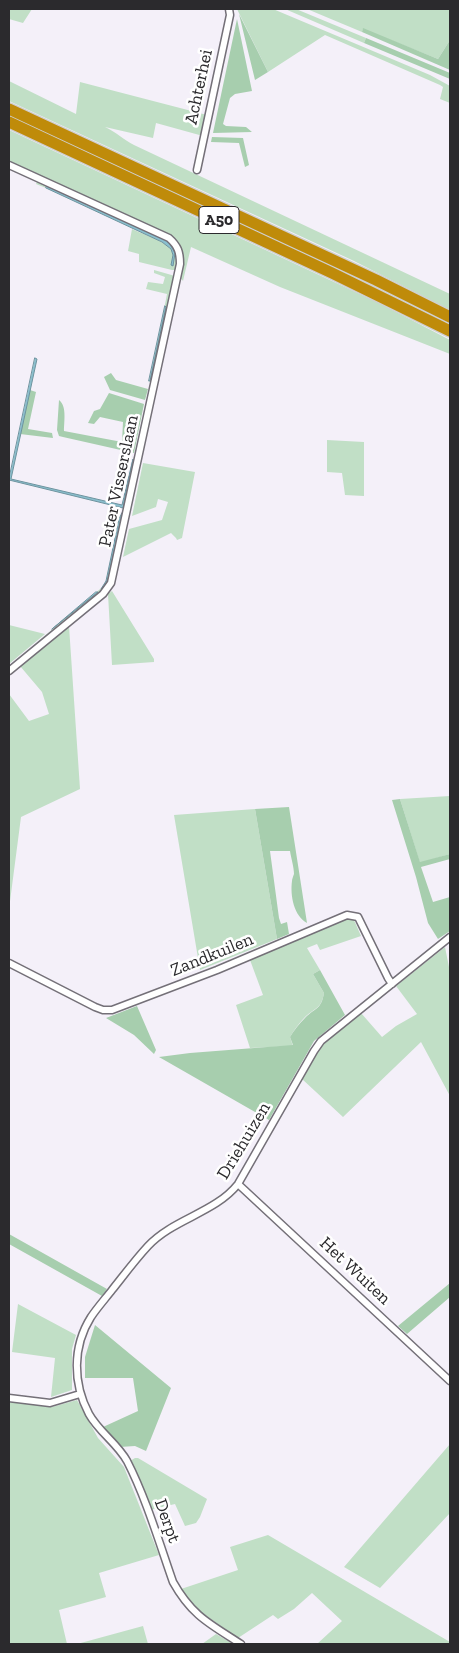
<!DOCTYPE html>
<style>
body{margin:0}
#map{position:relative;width:459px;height:1653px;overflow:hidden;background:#f4f0f9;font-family:"Zilla Slab",serif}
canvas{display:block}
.frame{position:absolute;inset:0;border:10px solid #2b2a2d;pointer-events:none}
</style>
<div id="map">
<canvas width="459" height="1653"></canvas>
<div class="frame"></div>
</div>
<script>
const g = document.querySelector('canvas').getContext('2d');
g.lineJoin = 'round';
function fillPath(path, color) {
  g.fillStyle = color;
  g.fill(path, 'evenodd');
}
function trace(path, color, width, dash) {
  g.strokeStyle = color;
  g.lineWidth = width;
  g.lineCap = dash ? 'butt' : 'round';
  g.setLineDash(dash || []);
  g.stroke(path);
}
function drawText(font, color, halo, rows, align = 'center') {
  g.font = font + ' "Zilla Slab",serif';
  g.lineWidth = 5;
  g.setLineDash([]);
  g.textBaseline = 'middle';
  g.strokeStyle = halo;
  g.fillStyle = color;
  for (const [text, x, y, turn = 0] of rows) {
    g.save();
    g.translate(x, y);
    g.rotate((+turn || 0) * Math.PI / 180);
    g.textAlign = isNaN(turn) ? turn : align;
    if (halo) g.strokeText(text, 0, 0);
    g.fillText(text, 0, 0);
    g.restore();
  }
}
fillPath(new Path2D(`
 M9,9H32L23,23L9,19Z
 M237,9H273L430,75L450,86V103L440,99L443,87L440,85L325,35L268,72Z
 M285,9H296L366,38L364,43Z
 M307,9H450V40L438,59L363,29L362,32Z
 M9,81L76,114L80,82L207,115L203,136L156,123L153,138L105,127C116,132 124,140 134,145L450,294V310L354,261L9,101Z
 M9,130L379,303L450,340V354L280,287L191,247L183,281L179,276L182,251L175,240L9,163Z
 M9,167L167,239L178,252L177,270H172L139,262V254L128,251L132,229C142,234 170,242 173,253C174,257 172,261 171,265C178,250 175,249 164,239L47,186L46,188L36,184L37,182L9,169Z
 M154,270L175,276L154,379L147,383L150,381L167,294L146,289L148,282L163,284L165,277L154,273Z
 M327,440L364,442V496L345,495L342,473L327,472Z
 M134,456L136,458L113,575L106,588L9,670V666L106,584L113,558Z
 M143,463L195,472L182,538L177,540L176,538L171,533L123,557L129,529L162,520L168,502L158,499L156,507L132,516Z
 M112,591L154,659V662L112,665L108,594Z
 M9,625L45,634L9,664Z
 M69,626L80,789L21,817L9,909V694L29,721L49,714L42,692L20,666Z
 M450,796V854L420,863L400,799Z
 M255,809L277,939L200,970L174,815Z
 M349,918L354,920L361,936L320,950L317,944L307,948L320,970L313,974L324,993C321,1009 316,1007 305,1017C299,1023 294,1030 290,1037L293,1046L250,1048L236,1005L263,995L250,960Z
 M445,947L449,967H450V1096L421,1042L343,1117L302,1079L319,1048L361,1013L382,1037L396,1026L417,1014L396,986Z
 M18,1304L76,1335L72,1349V1390L51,1397L55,1358L12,1352Z
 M77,1400L98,1438L124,1467L159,1555L99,1573L106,1597L59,1610L67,1644H9V1402L52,1407Z
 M450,1444V1513L380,1588L344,1567Z
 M135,1458H138L207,1499L200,1517L196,1523L185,1526L175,1504L150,1510L130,1461Z
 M268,1535L450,1642V1644H317L342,1621L312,1593L294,1609L278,1619L273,1615L238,1638L195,1608L181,1589L238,1570L230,1547Z
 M143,1626L148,1644H77Z
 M216,1634L233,1644H202Z`), '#c1dfc6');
fillPath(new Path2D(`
 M239,14L268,72L255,80Z
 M237,19L252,91L235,94L230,98L223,124L226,126L246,127L252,132L213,133Z
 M363,28L438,59L450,40V70L362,32Z
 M366,38L450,73V79L364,43Z
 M212,137L243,138L249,165L245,167L239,143L211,142Z
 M111,373L116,380L148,389L145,400L110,390L104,377Z
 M30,390L36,392L28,429L52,433L53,438L20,434Z
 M109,393L144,404L134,453L63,437L59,436L57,430L59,400C67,406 64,421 64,431L122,442L123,422L100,417L94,424L88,423L94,411L100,409Z
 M400,799L420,862L450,854V859L421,867L433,902L450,897V931L438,939L428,923L416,877L392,800Z
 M289,807L307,923C294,916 290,896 292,881C292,879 293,877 294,874C294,867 291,858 290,851H270L279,918L281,924L287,922L289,934L277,939L255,809Z
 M320,970L345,1015L314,1041L269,1120L159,1057L190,1053L293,1045L290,1037C294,1030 299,1024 305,1018C316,1007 321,1010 324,993L313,974Z
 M137,1006L156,1050L154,1054L134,1035L106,1018Z
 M9,1234L107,1289L102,1296L9,1244Z
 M450,1283V1297L407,1334L398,1326Z
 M95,1325L171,1388L146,1451L135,1446L120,1447L103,1427L138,1411L133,1378H85V1357Z`), '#a7ceae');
const water = new Path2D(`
 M47,186L168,241L175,253L173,266L171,265L173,255L171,249L162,242L46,188Z
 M165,306L166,307L150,381H149Z
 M35,358L37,359L11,479L122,505L133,459L123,508L9,480Z
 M122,513L109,575L106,584L101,589L106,581L119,519Z
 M96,592H98L52,629Z`);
fillPath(water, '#8ac0cf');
trace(water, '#6e939e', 1);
const minor = new Path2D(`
 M9,165L169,238C178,246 180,252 180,264L111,583L103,594L9,671
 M197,170L230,15L229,9
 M9,963L95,1007L103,1010H112L217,970L347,915L358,917L388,978L392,984
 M238,1184L450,1381
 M9,1398L50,1403L80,1394
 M241,1644C210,1624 192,1616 173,1582C159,1542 146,1498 127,1461C117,1443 99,1432 89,1414C73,1384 72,1347 91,1317C97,1308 105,1299 112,1290C124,1275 135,1260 148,1246C173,1219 215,1213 238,1184L314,1051L321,1041L450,937`);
const motorway = new Path2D(`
 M9,109L376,280L450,317
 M9,122L332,273L450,331`);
trace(minor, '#747078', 9);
trace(motorway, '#d0d0d1', 14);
trace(minor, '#fff', 6);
trace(motorway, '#bf8b0a', 11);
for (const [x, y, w] of [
 [219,220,40]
]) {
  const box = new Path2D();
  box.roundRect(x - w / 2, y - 13.5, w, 27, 4);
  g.fillStyle = '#fff';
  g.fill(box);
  trace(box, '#2b2a2d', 1);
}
drawText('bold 16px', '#2b2a2d', null, [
 ["A50",219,220]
]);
drawText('18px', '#2b2a2d', '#fff', [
 ["Achterhei",199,87,-78],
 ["Pater Visserslaan",119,481,-78],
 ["Zandkuilen",212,955,-22],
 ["Driehuizen",244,1141,-59],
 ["Het Wuiten",355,1271,43],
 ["Derpt",167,1521,70]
]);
</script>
